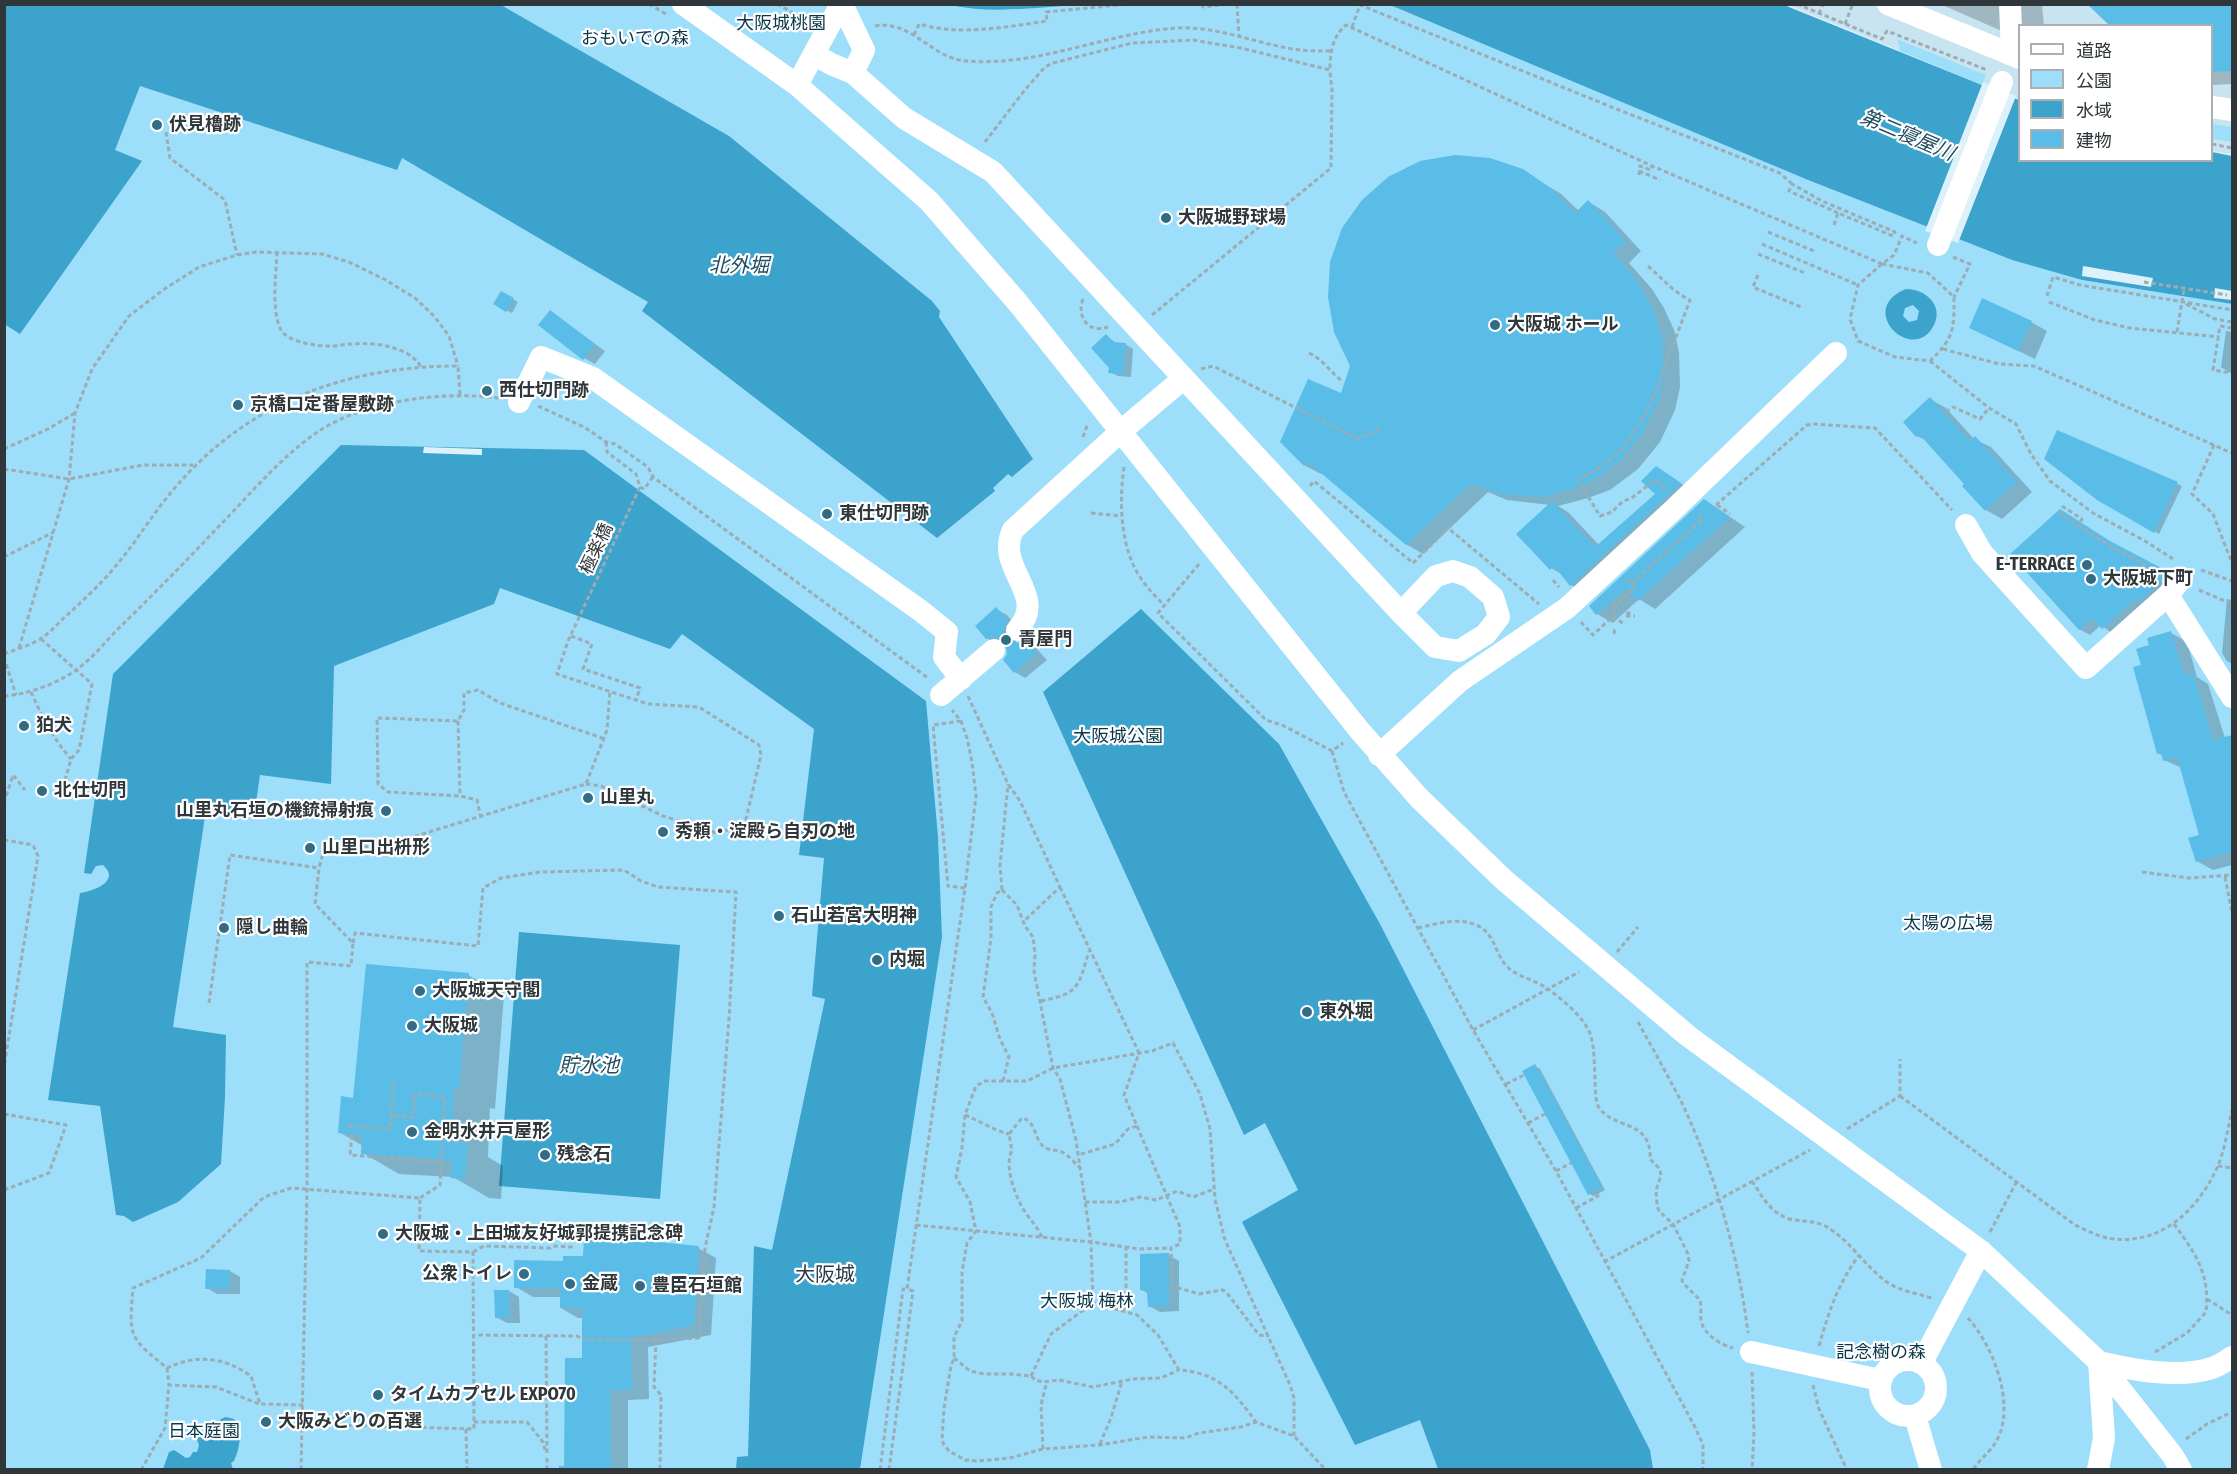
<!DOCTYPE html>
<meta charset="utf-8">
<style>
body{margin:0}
#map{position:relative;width:2237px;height:1474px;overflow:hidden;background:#ddf1fb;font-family:"Fira Sans Condensed","Noto Sans JP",sans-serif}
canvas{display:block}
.frame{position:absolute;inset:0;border:6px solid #2f373a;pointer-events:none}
.legend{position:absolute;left:2018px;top:24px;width:195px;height:138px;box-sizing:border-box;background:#fff;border:2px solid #acafb0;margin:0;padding:8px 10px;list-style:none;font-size:18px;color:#2f373a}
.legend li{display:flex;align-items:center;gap:12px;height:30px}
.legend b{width:30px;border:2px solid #acafb0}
</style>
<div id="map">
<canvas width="2237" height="1474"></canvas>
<div class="frame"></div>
<ul class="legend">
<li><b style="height:8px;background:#fff"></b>道路</li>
<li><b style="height:16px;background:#9ddefb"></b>公園</li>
<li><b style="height:16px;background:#3ba3cc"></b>水域</li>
<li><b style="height:16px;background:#59bde7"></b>建物</li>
</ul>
</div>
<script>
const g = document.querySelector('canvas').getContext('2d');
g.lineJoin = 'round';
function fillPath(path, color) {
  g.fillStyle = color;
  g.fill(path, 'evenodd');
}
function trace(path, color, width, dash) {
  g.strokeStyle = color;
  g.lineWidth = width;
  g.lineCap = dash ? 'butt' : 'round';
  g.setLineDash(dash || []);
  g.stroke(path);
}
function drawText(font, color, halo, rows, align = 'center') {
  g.font = font + ' "Fira Sans Condensed","Noto Sans JP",sans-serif';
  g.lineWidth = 4.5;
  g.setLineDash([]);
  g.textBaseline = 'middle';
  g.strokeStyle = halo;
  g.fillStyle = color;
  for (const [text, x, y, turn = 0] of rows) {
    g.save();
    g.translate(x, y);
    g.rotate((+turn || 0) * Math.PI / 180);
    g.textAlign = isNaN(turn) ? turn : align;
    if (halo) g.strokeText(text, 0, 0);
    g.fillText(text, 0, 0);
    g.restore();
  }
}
fillPath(new Path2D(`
 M1788,5H2232V154L2212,151V26H2020L2019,99Z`), '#c9e4f1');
fillPath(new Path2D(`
 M950,4L964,8L1012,10L1075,4L1390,5L1808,180L2012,260L2082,280L2232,304V1469H5V5Z
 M1897,39L1986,75L1982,85L1900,51Z
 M2212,124L2232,127V142L2212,139Z`), '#9ddefb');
fillPath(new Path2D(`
 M4,5H501L729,136L932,301L940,311L939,317L1033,459L1012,477L1008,474L993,488L995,491L937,538L642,311L648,302L402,158L397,170L140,86L115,150L142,161L20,334L4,324Z
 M950,5V4L1075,5C1033,8 991,14 950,5Z
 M1390,5H1784L2019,100L2020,160H2212V152L2232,156V304L2082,280L2012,260L1808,180Z
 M1906,289C1925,289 1944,305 1934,325C1913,366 1855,309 1906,289ZM1913,305L1919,311L1917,320L1909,322L1903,316L1905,308Z
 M341,445L584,450L926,701L938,837L942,937L860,1469H736L737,1457L748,1456L754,1246L772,1250L825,999L812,996L824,858L799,855L814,729L682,634L670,649L500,588L494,604L334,666L331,784L260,775L254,816L206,810L173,1027L226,1035L225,1097L221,1164L178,1202L133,1222L124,1216L116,1215L100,1106L48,1100L80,893C94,891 121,881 103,865L96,866L91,874L84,873L113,674Z
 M1141,609L1279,744L1380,924L1650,1450L1653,1469H1438L1420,1420L1355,1445L1242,1222L1298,1190L1265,1123L1244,1135L1043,692Z
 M519,932L680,945L660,1199L499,1186Z
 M226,1417L234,1419C243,1431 240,1448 234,1461L231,1463L233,1469H163L169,1452L174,1450L186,1458L190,1457L193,1452H197L199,1445L196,1437C206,1434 217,1429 221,1419Z`), '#3ba3cc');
fillPath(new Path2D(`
 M1983,82L2016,96L1958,243L1925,231Z
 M2083,266L2153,278L2151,287L2082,276Z
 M2215,288L2232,291V300L2214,298Z
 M424,447L482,449V455L423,453Z`), '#ddf1fb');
fillPath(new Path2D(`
 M1940,4H2042L2044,26H2020V39Z
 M2090,4H2232V84L2212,85V26Z
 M1512,166L1560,193L1579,211L1589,202L1605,212L1641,251L1629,263L1652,289L1664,308L1674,330L1679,352L1680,387L1675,410L1660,442L1638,469L1610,490L1588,498L1558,506L1568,512L1599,545L1657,495V468L1696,493L1587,595L1571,585L1563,575L1551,568L1550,505L1507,500L1488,492L1423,554L1406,544L1323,473L1321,474L1304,465L1342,395Z
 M502,293L518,302L512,313L495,304Z
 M550,312L605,351L595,364L584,358Z
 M2031,322L2047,331L2035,359L1971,328Z
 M2226,331L2232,332V374L2221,367Z
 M1107,336L1117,344H1125L1133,349L1131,377L1118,376L1110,372Z
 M1930,399L1946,408L1974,439L1991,447L2032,492L2002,519L1986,510L1966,484L1929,442L1917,436L1905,422Z
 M2058,432L2182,486L2159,534L2098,499Z
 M1705,500L1745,527L1655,609L1639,599L1613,623L1597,614Z
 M2116,546L2178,579L2113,634L2101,625L2090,635L2079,629Z
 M2227,599L2232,600V664L2227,661L2222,653Z
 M996,609L1007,615L1017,627L1013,636L1018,645L1026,641L1036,648L1047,660L1025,678L1015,672L1006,643L998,645L987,638Z
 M2171,633L2187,642L2197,677L2208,684L2225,738L2232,737V865L2213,870L2197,861L2201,836L2182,768L2164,760L2163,756L2158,753L2143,666L2150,646Z
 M468,975L504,995L495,1109L490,1108L488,1157L503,1166L501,1199L489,1198L453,1177L399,1174L363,1153V1146L339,1132L355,1099Z
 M1535,1066L1540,1069L1605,1190L1594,1196L1589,1194Z
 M698,1248L716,1258L711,1335L648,1347L649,1399L628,1400V1470H559V1466H566L583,1359L584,1318H578L561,1308V1297H533L516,1287L564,1262Z
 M1168,1255L1179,1261V1311L1160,1312L1149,1306V1294L1142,1290Z
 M230,1271L240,1277V1294H217L207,1288Z
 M509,1291L519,1297L520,1323H507L496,1317Z`), '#0003');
fillPath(new Path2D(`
 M2087,4H2232V71L2211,72V26H2110Z
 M1455,155L1490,158L1523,169L1552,189L1575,213L1588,200L1626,241L1613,253L1635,278L1653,308L1663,342V377L1659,400L1643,432L1621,460L1602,474L1582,486L1543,497L1501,494L1471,484L1406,545L1308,462L1304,466L1280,442L1308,379L1341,393L1350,366L1334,332L1328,297L1330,262L1342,228L1362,200L1388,177L1420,161Z
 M501,291L514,298L506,312L493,304Z
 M1982,298L2032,321L2018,351L1969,328Z
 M550,310L595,344L583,360L538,325Z
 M1106,334L1113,342L1126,343L1123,374L1108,373L1109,368L1091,348Z
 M1930,397L1970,441L1975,436L2017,482L1985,511L1962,486L1964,484L1919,434L1916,437L1903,422Z
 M2057,430L2178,482L2154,533L2097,500L2044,459Z
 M1656,466L1681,483L1570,586L1554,566L1550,570L1516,534L1552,501L1595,547L1655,494L1641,481Z
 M1704,499L1730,517L1638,601L1626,588L1596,615L1589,606Z
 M2060,509L2110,541L2169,572L2141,601L2138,597L2102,629L2092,618L2079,630L2010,554Z
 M996,607L1008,620L1004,630L1009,641L1017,643L1026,640L1037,653L1014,673L1003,660L1007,654L1005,642L998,637L986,639L975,626Z
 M2171,631L2184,675L2193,673L2214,743V740L2232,735V852L2196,862L2188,838L2199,835L2177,757L2163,761L2161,753L2157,754L2133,667L2141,665L2136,649L2149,645L2147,638Z
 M366,964L469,973L459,1089L454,1088L452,1142L468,1144L465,1179L451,1178L452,1160L361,1154L362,1135L338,1133L341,1096L353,1098Z
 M1535,1064L1602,1187L1588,1195L1522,1071Z
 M584,1239L637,1240L699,1246L694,1325L631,1338L632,1390H611V1470H564L565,1358H582V1308H560V1288H514V1260L563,1261V1256H583Z
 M1169,1253V1306L1148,1307L1147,1291L1140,1290V1254Z
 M206,1269L230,1270V1289H205Z
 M494,1290H509L510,1317L495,1318Z`), '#59bde7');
trace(new Path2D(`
 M649,4L666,14
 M777,4L809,22
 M1202,4L1203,7L1229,4
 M1237,4L1239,36
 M1797,4L1882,39L1887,31L1987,70
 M1819,14L1823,4
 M1845,24L1852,6
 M875,26C911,19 932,59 966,61C1038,67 1106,33 1177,28C1217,26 1255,43 1293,49C1305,51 1318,51 1330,51
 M1352,27L1360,5L1614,108L1780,173L1792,184
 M914,35L919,24C959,36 1006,27 1047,21L1046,12L1129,4
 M166,132L170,158L225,200L237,255
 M985,142L1024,91L1045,67L1053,63L1132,43L1193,40L1241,48L1330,70C1330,53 1332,37 1346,25L1652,166L1882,264L1894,255L1902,236L1917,243
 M2212,144L2232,148
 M1639,171L1660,180
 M1639,175L1640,166L1651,170L1652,167
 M1834,225L1838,213L1893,236L1895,232L1822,201L1792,184L1789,191L1838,213
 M1768,232L1814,251
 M1762,244L1858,285
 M277,252C276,274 271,311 281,330C288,342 315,346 328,346C335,347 343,344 351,344C374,342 409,346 421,367
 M1758,254L1805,273
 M1953,257L1970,264L1954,297
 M1882,264L1928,273L1954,297C1954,330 1954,338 1930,361L1895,357L1858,341L1850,319L1858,285Z
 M1648,266C1662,278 1673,292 1690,300L1651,403L1637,427L1623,449L1603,465L1578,480L1600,516L1612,512L1622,502L1633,497L1655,480L1668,490
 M1758,275L1753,287L1801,307
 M2144,282L2227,295
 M2047,296L2053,277L2080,285L2232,310
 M1083,299C1076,317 1089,334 1108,327
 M2049,302L2095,320L2130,328L2219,337
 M2186,304L2215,319L2232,322
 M1152,315L1331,168L1332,91L1330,71
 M2232,328L2220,326L2213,370L2232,373
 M2177,332L2184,289
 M1943,349L1999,364L2034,366L2232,453
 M1309,353C1325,361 1329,371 1343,382
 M1930,361L1989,408L2016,424L2031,454L2050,481L2093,513L2145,541L2173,559
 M1201,369L1213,366L1358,439L1381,428
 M538,406L584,427L606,442L615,444L648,467L653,477L928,678
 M1946,412L1953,407L1980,419L1989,408
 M1083,437L1088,423
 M606,442L607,452L636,474L640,487L644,489L653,477
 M2214,445L2192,494L2213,514L2232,563
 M4,449L48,429L75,413
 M1124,467C1119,501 1120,547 1140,577C1147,588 1156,597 1165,606
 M4,469L69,479L143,465H193
 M1310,486L1314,481L1413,563L1448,528L1539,604
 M1716,505L1807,425L1813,424L1875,428L1952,510
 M1717,505L1730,514
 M2062,506L2082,519L2078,525
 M2059,512L2107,544L2160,573
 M1091,513L1121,516
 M4,557L54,532
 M1199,564L1158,613L1266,720L1282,725L1332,751L1343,743
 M2201,570L2232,581
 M1626,579L1631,584L1703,519L1698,515
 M1553,580L1559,587
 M2199,590L2232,604
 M1626,614L1631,612
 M1613,616L1625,625
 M1626,616H1635
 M1581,622L1593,635L1613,616L1614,608L1635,587L1631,584
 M1614,634L1615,627
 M571,636L592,644L583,669L640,688L636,700
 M41,639L92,684L79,750L71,759L60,798
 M19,648L69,479L75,413L92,369L129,316L163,290L199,267L237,255L256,252L322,254L349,262L384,279L415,298L434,316L449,336L458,366
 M4,654C16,649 32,645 42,638C51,632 58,623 66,616C86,598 106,579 123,557C135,542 146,525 158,509C232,409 336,366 458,366L460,395
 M4,657L16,695
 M31,692C42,716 53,739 71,759
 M4,696C27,695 58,683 76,670C92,659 105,642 118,629C154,594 189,558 223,522C253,491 283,455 319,431C366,400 444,391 499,398
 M968,696L1008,784L1020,801L1060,887L1024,921
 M458,721L460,796
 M961,721L933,725L948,886L965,888
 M1332,751L1344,792L1473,1030L1556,1171L1695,1427L1703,1445V1470
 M586,784L601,786L663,816L720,834L746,819L761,755L759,745L699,707L648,704L557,674L568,641L640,487
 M4,803L13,775L25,790
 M481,818L477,800L460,796L388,792L378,784L377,718L458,721L464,710V693L478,690L500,703L605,739
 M4,840L33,845L38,856L4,1067
 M2142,872L2189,878L2232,875
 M2225,877L2232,913
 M1060,887L1139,1053L1124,1095L1137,1126L1128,1129L1115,1144L1078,1155
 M1002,890L1017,905L1025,926L1033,937L1035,954L1034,971L1053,1068L1060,1079L1076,1140L1091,1242L1093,1303
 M1418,928C1436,924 1457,917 1476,925C1497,933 1494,958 1511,970C1522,978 1537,981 1548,989C1562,999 1582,1016 1589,1031C1597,1048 1593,1083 1597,1104C1610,1131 1652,1117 1650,1159L1660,1169L1661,1176L1656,1190L1657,1205L1659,1211L1673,1224L1688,1254L1689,1261L1682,1280L1683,1283L1700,1300C1702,1307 1700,1313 1701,1320C1703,1334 1721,1345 1733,1348
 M353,943L355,933L478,946L483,888L501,878L540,872L624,870L641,881L658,887L736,892L729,1019L714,1207L705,1248L699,1338L641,1340L582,1339L577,1336L474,1335
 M1617,952L1638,927
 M1041,1001C1080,993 1078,987 1089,951
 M209,1003L230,855L319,868
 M1638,1022C1653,1049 1668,1076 1682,1103C1716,1176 1738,1254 1748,1333
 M1473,1030L1579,972
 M1003,1081L1009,1057L1000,1039L992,1013L983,997L991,938V907L997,893L1002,890L1000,865L1008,784
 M394,1082L391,1116L413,1117L414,1094L445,1097L440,1185L420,1198
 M1506,1084L1524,1075
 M1900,1096L2075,1225C2088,1231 2101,1238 2114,1239C2163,1244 2198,1209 2217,1168C2225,1150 2228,1128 2232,1110
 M4,1114L66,1125L49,1173L4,1190
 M965,1115C980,1121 993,1130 1009,1134
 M1528,1123L1545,1114
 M348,1126L390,1129L391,1116
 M1137,1126L1180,1227V1244L1171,1248L1172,1286L1199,1294L1223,1290L1227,1293L1259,1335L1269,1336
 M1847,1129L1900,1096V1059
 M352,1135L350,1155L442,1162
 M2218,1166L2232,1168
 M1556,1171L1571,1163
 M1752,1181C1762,1196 1771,1214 1790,1219C1808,1223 1817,1219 1833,1231C1853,1245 1867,1268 1887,1282C1901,1292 1918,1293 1934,1299
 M1085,1202H1120L1140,1197L1156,1200L1177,1191L1193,1197L1214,1189
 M1576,1208L1598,1196L1595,1191
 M916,1225L1091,1242L1139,1249L1171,1248
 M1990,1232L2016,1183
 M1042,1237C1036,1224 1027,1217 1021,1205C1014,1192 1004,1164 1012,1151L1009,1134L1022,1118C1035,1121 1034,1135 1041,1144C1046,1151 1054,1149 1062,1152C1068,1155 1075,1163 1080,1168
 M473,1252L484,1246L550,1248L553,1246L573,1247
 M1604,1262L1810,1150
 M2207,1299L2232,1315
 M1124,1310V1297L1126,1293V1247
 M1968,1318C1993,1346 2015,1402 1998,1438C1992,1451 1981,1457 1973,1470
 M546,1336L547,1456
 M656,1340L654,1387L661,1395L660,1470
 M1819,1346C1829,1311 1837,1286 1859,1255
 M2155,1352L2187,1333L2206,1312C2210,1274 2196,1254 2174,1224
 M954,1358L970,1371L984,1374H1010L1031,1376L1035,1380L1043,1382L1059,1380L1093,1387L1133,1379L1161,1378L1179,1370
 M167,1368L169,1385
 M1752,1372L1754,1432L1752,1470
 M1031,1376L1051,1334L1093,1303L1137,1315L1158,1335L1179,1370C1219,1373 1234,1392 1256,1422
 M1813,1385L1819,1409L1847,1470
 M474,1422H527L543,1442L545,1450
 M302,1424L474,1429L473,1252L419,1251L420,1198L291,1188L264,1197L201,1258L133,1288C129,1338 128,1336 167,1368C197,1354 224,1357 251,1376L260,1404L303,1405
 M466,1429L467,1470
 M1294,1436V1398L1290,1385L1225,1240L1215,1199L1210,1129L1200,1094L1173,1043L1152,1051L1053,1068L1027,1081H985L976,1086L965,1115L962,1148L956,1177L970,1202L976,1231L967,1243L962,1272V1321L954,1337V1358L951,1366L944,1408L942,1440L944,1445L949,1451L965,1460L977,1461L1010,1458L1043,1449L1099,1445L1148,1437L1185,1438L1199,1433L1241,1427L1256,1422L1294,1436L1326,1470
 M2186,1439L2207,1424L2232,1412
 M1100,1444L1111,1418L1122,1381
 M1043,1449L1041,1405L1047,1381
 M141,1470L165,1428L169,1385L216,1387L259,1404
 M301,1470L307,1190V962L351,966L353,943L315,904L319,868L325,846L380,847L586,784L607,730L610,691
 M547,1470V1456
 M880,1470L903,1289H907
 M889,1470L913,1291L907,1289L965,888L976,796L972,762L967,738L961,721L952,710`), '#9cacb3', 3, [4.5, 3]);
trace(new Path2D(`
 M683,4L797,85L929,201L1018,303L1360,731L1419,798L1503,879L1688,1036L1981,1251L2099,1362L2173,1456L2181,1470
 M842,4L864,50L853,73
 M1888,4L2020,58
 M2010,4L2012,55
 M814,54L831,64L853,73L904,118L993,172L1401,613L1435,647L1459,651L1486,634L1499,617L1493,597L1470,577L1453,571L1436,576L1401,613
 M797,85L841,4
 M2212,107L2232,110
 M1938,245L2002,82
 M519,402L541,357L593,378L921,611L947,632L944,657L961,679
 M1966,525L1982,553L2086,668L2168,595L2182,578
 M2168,595L2232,697
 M1017,630C1050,595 994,569 1013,530L1120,432L1184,378
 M941,695L994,650
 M1379,755L1460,681L1567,608L1672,511L1836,353
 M1751,1352L1880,1380
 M1880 1388a28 28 0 1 1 56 0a28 28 0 1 1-56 0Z
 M1922,1362L1981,1251
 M1915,1416L1931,1470
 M2098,1470L2104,1438L2099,1362C2132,1370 2178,1379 2212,1368C2219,1366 2226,1361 2232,1357`), '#fff', 22);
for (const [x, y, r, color] of [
 [157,125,6,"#316b84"],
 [1166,218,6,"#316b84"],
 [1495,325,6,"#316b84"],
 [487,391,6,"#316b84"],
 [238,405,6,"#316b84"],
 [827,514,6,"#316b84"],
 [2087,565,6,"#316b84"],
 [2091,579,6,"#316b84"],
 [1006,640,6,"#316b84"],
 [24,726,6,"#316b84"],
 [42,791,6,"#316b84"],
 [588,798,6,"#316b84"],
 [386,811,6,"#316b84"],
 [663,832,6,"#316b84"],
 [310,848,6,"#316b84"],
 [779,916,6,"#316b84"],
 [224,928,6,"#316b84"],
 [877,960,6,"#316b84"],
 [420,991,6,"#316b84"],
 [1307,1012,6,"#316b84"],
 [412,1026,6,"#316b84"],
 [412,1132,6,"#316b84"],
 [545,1155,6,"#316b84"],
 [383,1234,6,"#316b84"],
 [524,1274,6,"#316b84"],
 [570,1284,6,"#316b84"],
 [640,1286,6,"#316b84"],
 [378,1395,6,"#316b84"],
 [266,1422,6,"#316b84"]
]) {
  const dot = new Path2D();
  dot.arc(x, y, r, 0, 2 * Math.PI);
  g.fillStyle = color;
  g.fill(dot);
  trace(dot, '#fff', 2);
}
drawText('18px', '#093749', '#fff', [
 ["大阪城桃園",781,24],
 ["おもいでの森",635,39],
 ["大阪城公園",1118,737],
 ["太陽の広場",1948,924],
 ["大阪城 梅林",1087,1302],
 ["記念樹の森",1881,1353],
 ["日本庭園",204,1432]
]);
drawText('bold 18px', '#2f373a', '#fff', [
 ["伏見櫓跡",169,125],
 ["大阪城野球場",1178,218],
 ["大阪城 ホール",1507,325],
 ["西仕切門跡",499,391],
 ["京橋口定番屋敷跡",250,405],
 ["東仕切門跡",839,514],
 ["E-TERRACE",2075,565,"right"],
 ["大阪城下町",2103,579],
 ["青屋門",1018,640],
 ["狛犬",36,726],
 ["北仕切門",54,791],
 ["山里丸",600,798],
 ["山里丸石垣の機銃掃射痕",374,811,"right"],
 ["秀頼・淀殿ら自刃の地",675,832],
 ["山里口出枡形",322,848],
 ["石山若宮大明神",791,916],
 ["隠し曲輪",236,928],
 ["内堀",889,960],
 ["大阪城天守閣",432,991],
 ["東外堀",1319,1012],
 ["大阪城",424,1026],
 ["金明水井戸屋形",424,1132],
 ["残念石",557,1155],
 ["大阪城・上田城友好城郭提携記念碑",395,1234],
 ["公衆トイレ",512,1274,"right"],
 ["金蔵",582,1284],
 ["豊臣石垣館",652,1286],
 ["タイムカプセル EXPO70",390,1395],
 ["大阪みどりの百選",278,1422]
], 'left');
drawText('18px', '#2f373a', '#fff', [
 ["極楽橋",597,549,-65]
]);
drawText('italic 20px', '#224d5f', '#fff', [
 ["第二寝屋川",1907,136,23],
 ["北外堀",739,266],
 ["貯水池",589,1066]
]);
drawText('20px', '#2b3b43', '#fff', [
 ["大阪城",825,1275]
]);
</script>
